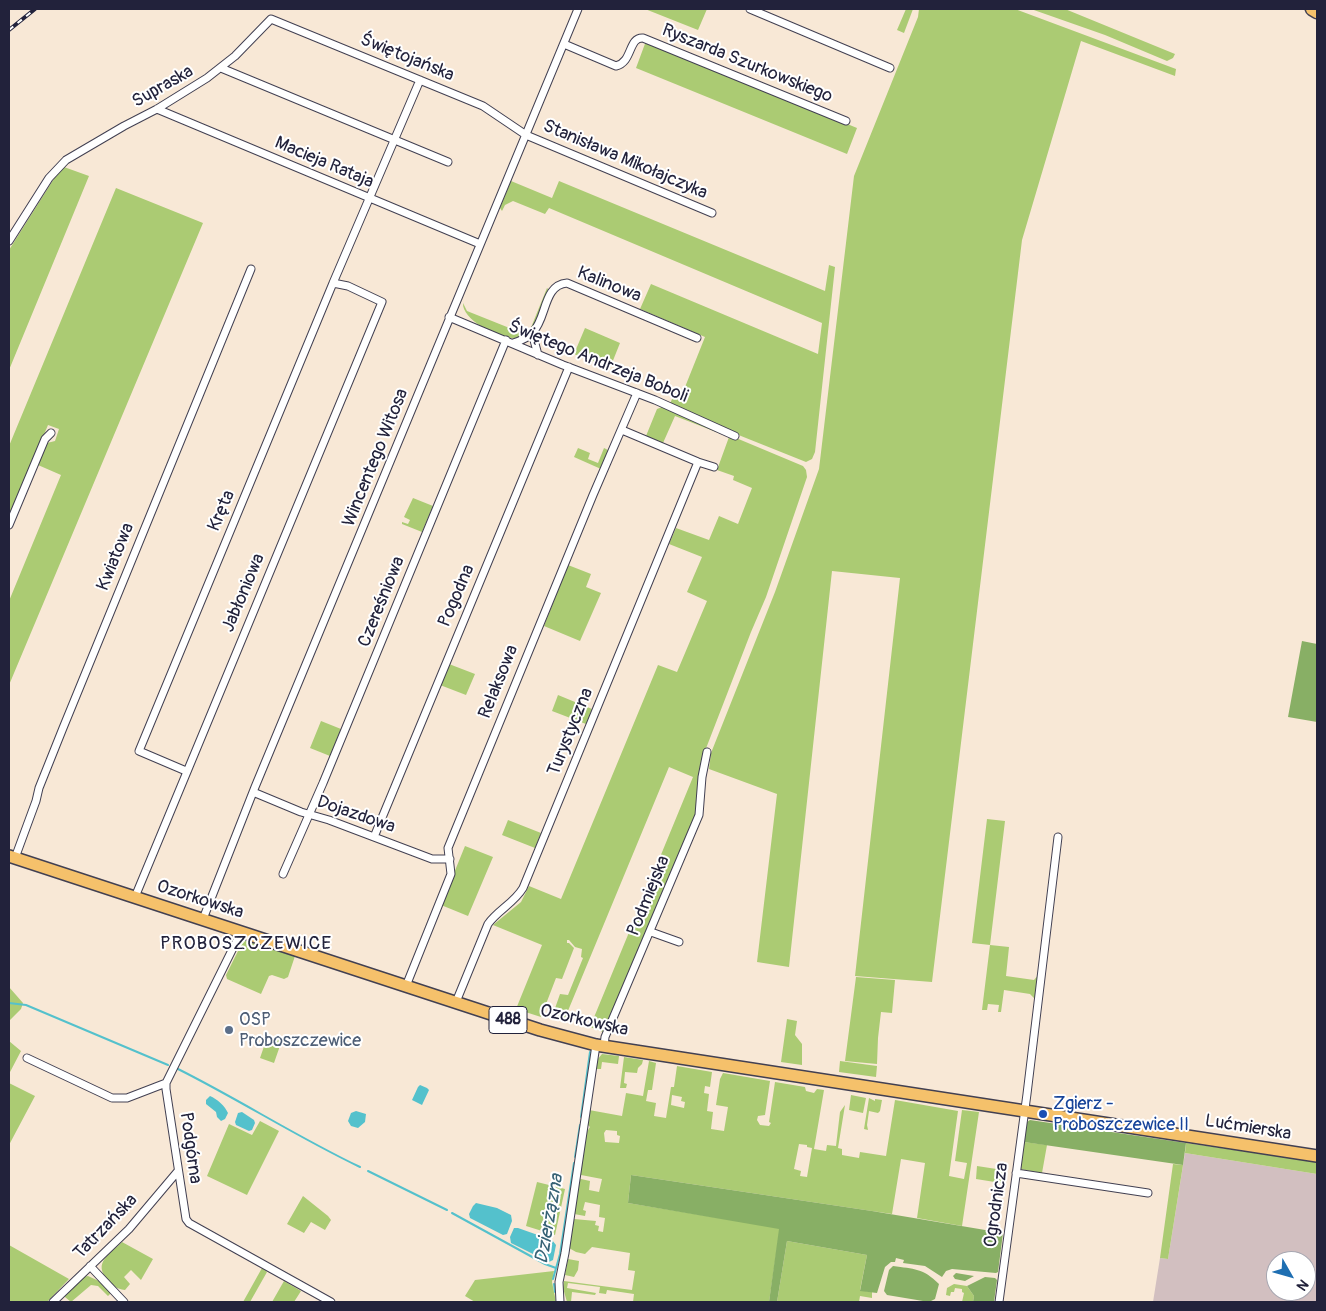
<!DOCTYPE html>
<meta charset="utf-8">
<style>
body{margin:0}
#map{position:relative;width:1326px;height:1311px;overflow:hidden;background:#f8e8d6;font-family:Pangolin,sans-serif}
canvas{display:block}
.frame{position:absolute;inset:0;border:10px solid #22223b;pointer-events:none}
.north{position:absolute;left:1266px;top:1251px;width:50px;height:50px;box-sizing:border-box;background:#fff;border:1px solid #a7a7b1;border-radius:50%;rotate:128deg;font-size:14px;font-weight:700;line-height:20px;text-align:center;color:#22223b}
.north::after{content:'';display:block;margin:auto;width:18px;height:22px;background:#1f6fb2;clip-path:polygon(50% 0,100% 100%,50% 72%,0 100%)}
</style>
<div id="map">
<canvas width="1326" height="1311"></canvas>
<div class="frame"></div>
<div class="north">N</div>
</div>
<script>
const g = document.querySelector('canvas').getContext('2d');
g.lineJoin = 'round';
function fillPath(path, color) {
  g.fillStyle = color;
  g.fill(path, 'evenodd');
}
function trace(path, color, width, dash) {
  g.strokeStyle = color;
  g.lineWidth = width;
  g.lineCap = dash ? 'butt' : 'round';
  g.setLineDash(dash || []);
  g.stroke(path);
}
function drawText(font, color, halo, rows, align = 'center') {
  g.font = font + ' Pangolin,sans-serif';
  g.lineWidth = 4;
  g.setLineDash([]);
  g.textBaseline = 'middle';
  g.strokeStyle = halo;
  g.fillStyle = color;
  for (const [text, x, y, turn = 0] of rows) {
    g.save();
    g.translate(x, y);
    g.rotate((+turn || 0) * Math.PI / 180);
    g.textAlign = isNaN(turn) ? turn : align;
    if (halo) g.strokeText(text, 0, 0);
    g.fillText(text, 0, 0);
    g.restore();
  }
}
fillPath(new Path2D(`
 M1185,1153L1317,1174V1302H1153L1160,1258L1168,1259ZM1276,1261H1306V1291H1276Z`), '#d2bfc0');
fillPath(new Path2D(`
 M645,9H707L698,30Z
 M906,9H913L904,33L897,30Z
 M919,9H1015L1176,69L1175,76L1081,41L1022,240L932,982L855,976L900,578L832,571L789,967L757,962L777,794L709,769L711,753L775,592L819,469L854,176L918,17Z
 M1031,9H1065L1175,54L1173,58L1167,61L1105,35Z
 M646,41L857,128L847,154L636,68Z
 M64,167L89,176L9,370V250L55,177Z
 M511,181L552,198L559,181L825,291L829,265L835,267L815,452L812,459L806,462L741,436L670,404L674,394L681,397L705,337L640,309L651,284L818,354L822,323L549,208L545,214L513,201L505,205L502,211L500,208Z
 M116,188L203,223L9,685V601L61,475L38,465L47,443L55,441L59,429L48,425L9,518V446Z
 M547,288L548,289C544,300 539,325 529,332C524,335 517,339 511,338C496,336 462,320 463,303L467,311L522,333L530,330Z
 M585,328L620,343L610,368L574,354Z
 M662,407L803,466L806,470L807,477L766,597L751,632L705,751L699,777L695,815L603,1032L590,1027L693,777L669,767L565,1018L553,1014L560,994L568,995L583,958L581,957L582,949L575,947L569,940H567V943H569L574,948L562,979L556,978L541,1017L516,1009L542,945L493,925L521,902L529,886L561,899L658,665L677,672L707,601L687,592L702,557L669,544L676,528L709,540L719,516L738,524L752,488L733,480L734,476L717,470L729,437L675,416L663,443L646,436L657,409Z
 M578,448L590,453L588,459L598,463L604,448L608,450L601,469L574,457Z
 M413,498L433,506L422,532L402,524V522L408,524L410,520L404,517Z
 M568,565L591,574L586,587L601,593L580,641L544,626Z
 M449,664L475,674L466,695L440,685Z
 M558,695L592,709L586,724L552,711Z
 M321,721L341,729L330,756L310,748Z
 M987,819L1005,821L990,945L1009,947L1006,976L1034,980L1039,974L1036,1000L1030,994L1004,990L1001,1012H998L999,1005L988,1004L987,1010H982L990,945L972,943Z
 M508,820L541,833L535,848L502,835Z
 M465,846L493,857L468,916L441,905Z
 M244,939L295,956L288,977L284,979L272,975L269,976L261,994L227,979L226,975Z
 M856,977L895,980L892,1013L881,1012L878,1038L877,1064L845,1061Z
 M9,987L23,1003L21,1009L9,1021Z
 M787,1019L797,1021L795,1035L802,1044V1065L781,1062Z
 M268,1035L282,1040L274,1063L260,1058Z
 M9,1041L21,1051L9,1074Z
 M602,1054L619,1056L618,1064L602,1062L601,1069H596L597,1060Z
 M624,1057L643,1060L642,1064L638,1068L637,1073L625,1072L624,1083L627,1084L626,1088H620Z
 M649,1061L656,1063L652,1090H648L646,1101L656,1103L654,1116L666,1118L671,1087H674L677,1066L712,1072L710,1087L705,1086L704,1093L709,1094L707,1111L713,1112L711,1129L724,1131L728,1107L716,1105L720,1079L723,1073L770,1081L765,1115L758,1116L757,1120L760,1125L769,1126L771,1123L769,1122L775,1082L805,1087L806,1091L814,1093L817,1089L824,1090L814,1149L826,1151L827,1145L836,1146L840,1112L845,1105L838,1148L842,1149V1155L859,1158L860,1152L886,1156L895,1100L958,1111L949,1176L964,1179L967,1163L955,1161L962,1110L979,1112L962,1226L917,1218L925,1163L901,1159L892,1214L631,1175L628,1203L780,1228L769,1302H633L634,1294L607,1290L606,1294L599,1293L600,1287L568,1283L567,1288L596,1293L595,1295L572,1292L571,1302H567L563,1288L564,1281L632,1290L635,1271L628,1270L630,1253L592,1247L585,1254L576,1252L569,1248L574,1219L596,1221L595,1225L599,1226L598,1231L603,1232L605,1218L599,1217L600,1205L585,1202L583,1210L586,1211L585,1216L574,1214L579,1180L581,1179L590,1181L589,1190L599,1192L602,1179L581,1175L580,1173L586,1133L590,1127L587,1124L589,1110L622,1116L626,1093L643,1096ZM672,1095L682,1097L681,1101L685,1102L684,1108L671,1105ZM606,1130L617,1131V1135L620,1136L619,1143L605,1142L604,1133ZM799,1144L807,1145V1147L812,1148L807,1177L800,1176L801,1171L794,1169Z
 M840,1061L877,1066L876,1077L839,1072Z
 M9,1083L35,1096L9,1145Z
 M851,1095L866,1098L863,1113L849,1110Z
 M869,1098L875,1101V1099L882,1100L880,1111L878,1113L869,1111L867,1125L868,1130L864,1129Z
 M260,1121L279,1131L247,1195L207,1176L229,1124L252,1135Z
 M1024,1142L1047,1145L1042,1173L1020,1169Z
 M1186,1143L1317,1162V1174L1185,1153Z
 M1173,1164L1183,1165L1168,1259L1160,1258Z
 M977,1166L1003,1170L1001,1183L976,1179Z
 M537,1182L565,1189L555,1235L526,1226Z
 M303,1196L328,1216L331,1220L325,1230L311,1222L304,1233L287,1224Z
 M787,1241L867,1255L860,1290L872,1292V1298L860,1296L859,1302H777Z
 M122,1242L153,1259L141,1280L131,1270L124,1277L130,1284L125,1290C116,1289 114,1286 108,1280C92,1263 110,1254 122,1242Z
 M9,1245L69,1279L47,1302H9Z
 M568,1259L579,1261L578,1270L574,1277L565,1275Z
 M262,1268L267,1272L250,1302H243Z
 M554,1271L552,1282L556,1302H475L465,1296L475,1280Z
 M88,1276L101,1282L111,1293L108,1296L98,1286L91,1285L71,1302L65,1297V1294L83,1277Z
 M284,1281L301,1291L294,1302H272Z
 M954,1284L967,1286L974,1296L973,1302H962L964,1293L962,1292V1289L955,1288L954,1292H951L950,1296L946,1295L947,1288Z`), '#abcb73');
fillPath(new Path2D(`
 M1302,641L1317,644V722L1288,717Z
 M1030,1120L1186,1143L1183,1165L1024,1142L1027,1122Z
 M631,1175L872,1211L1003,1233L998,1272L996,1273L952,1269L946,1271L942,1277L925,1266L903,1263L904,1260L896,1258L895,1262H891L885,1267L877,1293L860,1291L867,1255L787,1241L777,1302H769L779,1229L628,1203Z
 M893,1266C914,1269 923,1268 939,1284L935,1299L929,1302L887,1295L884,1291L889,1270Z
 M956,1273L974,1276L965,1281L955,1279L953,1276Z
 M985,1277L995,1278L997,1280L994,1302H973L974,1296L967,1286Z`), '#88af65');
fillPath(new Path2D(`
 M420,1085L427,1088L429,1090L422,1105L412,1100L418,1087Z
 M210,1096C217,1099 225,1106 228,1113L225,1119L221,1121L217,1117L216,1112L206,1104V1100Z
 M356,1111L366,1114L365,1122L358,1128L351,1126L348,1121L351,1113Z
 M242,1112L254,1120L255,1123L252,1130L249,1131L236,1125L235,1122L238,1113Z
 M476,1203L497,1208L511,1215L512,1221L507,1234L503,1235L470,1218L469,1214L473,1206Z
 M514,1228H518L552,1240L556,1245L553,1260L549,1262L511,1243L510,1237Z`), '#54c1cc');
trace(new Path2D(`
 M9,1003L26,1005L168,1065
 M178,1069C240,1100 297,1137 360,1167
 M581,1117L590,1052
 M575,1157L580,1125
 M368,1171L447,1210
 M452,1213L545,1264L556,1268
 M553,1279L560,1254L574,1163
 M554,1284L555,1292`), '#54c1cc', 2);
const street = new Path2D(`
 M750,9L890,68
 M564,44L616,66C633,62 628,37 643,38L846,121
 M221,68L448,162
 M157,109L480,244
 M9,241L49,178L66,160L124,126L157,109L207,78L235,56L271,19L483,106L526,135L712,213
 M333,283L420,80
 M449,317L563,365L655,400L735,436
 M535,331L534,340L538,355
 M513,343C520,341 528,338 533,332C547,318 543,285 567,283L697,338
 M622,430L698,462L714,467
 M9,525L45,439L51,433
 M253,792L301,812L329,820L432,859H450
 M374,837L569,367
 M15,858L36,801L39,788L63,728L251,269
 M283,874L323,783L506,340
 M135,897L382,302L348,286L333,283L139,751L186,771
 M203,919L255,787L578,9
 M241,932L166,1083V1089L186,1219L189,1223L331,1302
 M651,932L679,942
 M406,986L451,874L448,848L593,495L637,393
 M456,1002L488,924C498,910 514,903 523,888L698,462
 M604,1046L605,1037L699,815L702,777L707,752
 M27,1058L112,1098H127L166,1083
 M1016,1173L1148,1193
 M90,1266L124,1302
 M53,1302L129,1229L178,1171
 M560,1302L559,1282L565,1253L596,1045
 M999,1302L1027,1094L1058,837`);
const primary = new Path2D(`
 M9,856L540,1030L596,1045L1317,1156`);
const highway = new Path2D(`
 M1312,9L1317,12`);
trace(street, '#424052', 9);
trace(primary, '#424052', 14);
trace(highway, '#424052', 15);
trace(street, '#fff', 7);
trace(primary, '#f5c16b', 11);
trace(highway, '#f5c16b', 12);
const rail = new Path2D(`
 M9,30L35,9`);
trace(rail, '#22223b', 4);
trace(rail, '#fff', 2, [5.5]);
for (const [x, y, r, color] of [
 [229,1030,5,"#5c6f8a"],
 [1043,1114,5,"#1a4fb4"]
]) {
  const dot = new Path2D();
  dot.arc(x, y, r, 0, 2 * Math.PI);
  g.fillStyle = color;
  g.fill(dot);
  trace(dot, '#fff', 2);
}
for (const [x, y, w] of [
 [508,1020,38]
]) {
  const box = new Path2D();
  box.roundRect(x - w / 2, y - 13.5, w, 27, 4);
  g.fillStyle = '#fff';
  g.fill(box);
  trace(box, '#22223b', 1);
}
drawText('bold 16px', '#22223b', null, [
 ["488",508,1020]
]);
drawText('18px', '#22223b', '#fff', [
 ["Świętojańska",407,58,22],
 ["Ryszarda Szurkowskiego",747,64,22],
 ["Supraska",163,87,-30],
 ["Stanisława Mikołajczyka",625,160,23],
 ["Macieja Rataja",324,163,23],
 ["Kalinowa",609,285,22],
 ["Świętego Andrzeja Boboli",598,362,22],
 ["Wincentego Witosa",376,458,-68],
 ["Kręta",222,511,-67],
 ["Kwiatowa",116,557,-68],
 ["Jabłoniowa",244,593,-67],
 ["Pogodna",457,596,-67],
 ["Czereśniowa",382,602,-68],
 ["Relaksowa",499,682,-68],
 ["Turystyczna",571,732,-68],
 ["Dojazdowa",356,815,19],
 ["Podmiejska",649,896,-68],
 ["Ozorkowska",200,900,18],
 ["Ozorkowska",584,1021,13],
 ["Lućmierska",1248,1128,9],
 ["Podgórna",190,1148,82],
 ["Ogrodnicza",997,1205,-82],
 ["Tatrzańska",106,1227,-46]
]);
drawText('18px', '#4e5e75', '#fff', [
 ["OSP",239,1020],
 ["Proboszczewice",239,1041]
], 'left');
drawText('18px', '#164399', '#fff', [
 ["Zgierz -",1053,1104],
 ["Proboszczewice II",1053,1125]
], 'left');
g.letterSpacing = '1px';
drawText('19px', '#22223b', '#fff', [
 ["PROBOSZCZEWICE",246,944]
]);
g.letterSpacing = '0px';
drawText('italic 19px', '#366275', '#fff', [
 ["Dzierżązna",550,1219,-80]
]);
</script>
